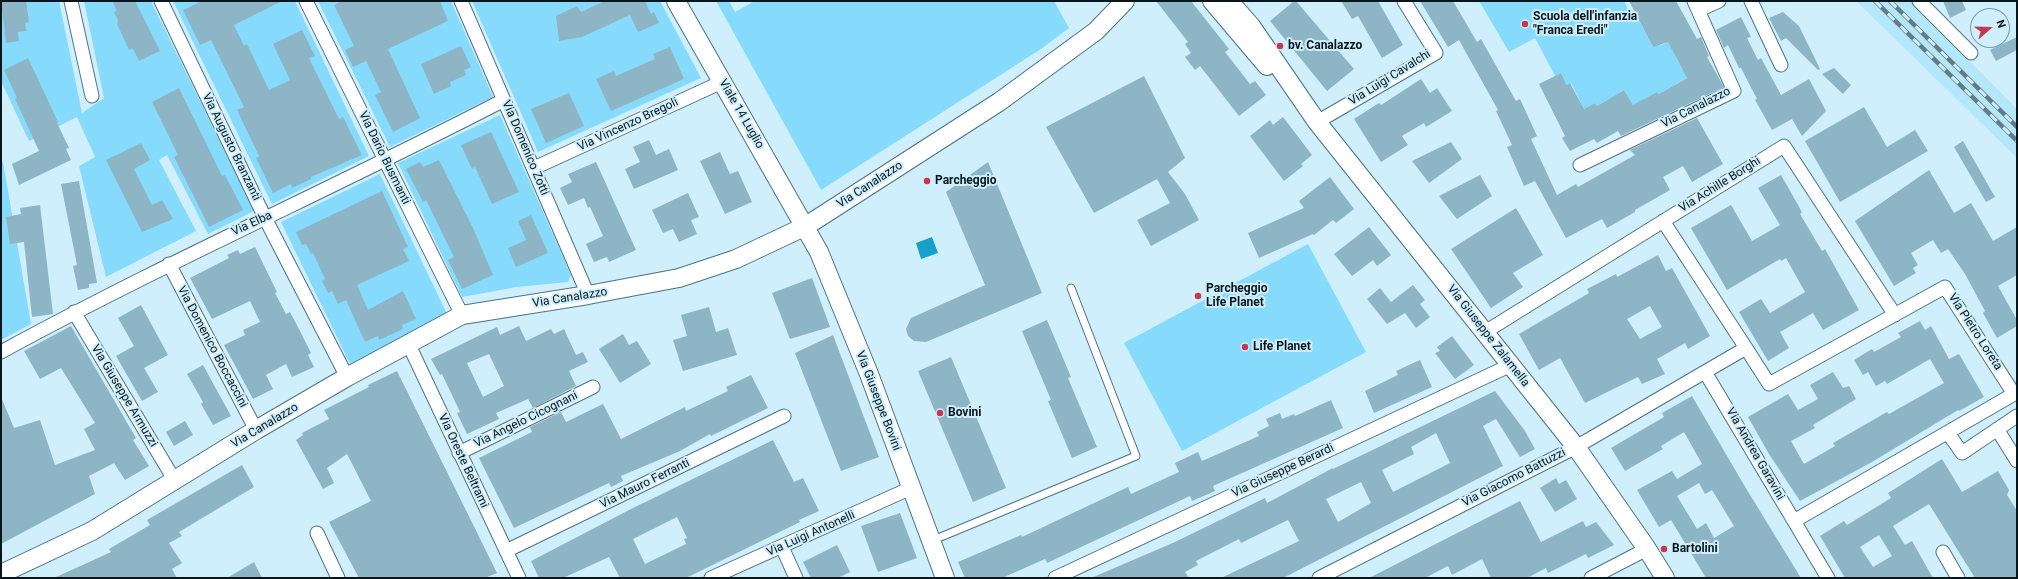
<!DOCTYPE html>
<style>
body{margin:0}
#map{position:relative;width:2018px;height:579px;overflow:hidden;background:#cfeffc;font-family:Roboto,sans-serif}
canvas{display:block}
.frame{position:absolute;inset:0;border:2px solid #07161c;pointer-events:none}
.north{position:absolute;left:1970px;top:8px;width:40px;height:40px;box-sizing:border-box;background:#cfeffc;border:1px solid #7f98a2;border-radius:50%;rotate:70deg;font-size:11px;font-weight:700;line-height:16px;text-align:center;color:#07161c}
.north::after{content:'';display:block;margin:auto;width:14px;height:18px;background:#c73751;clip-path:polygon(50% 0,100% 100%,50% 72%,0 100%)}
</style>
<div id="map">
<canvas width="2018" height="579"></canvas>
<div class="frame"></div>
<div class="north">N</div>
</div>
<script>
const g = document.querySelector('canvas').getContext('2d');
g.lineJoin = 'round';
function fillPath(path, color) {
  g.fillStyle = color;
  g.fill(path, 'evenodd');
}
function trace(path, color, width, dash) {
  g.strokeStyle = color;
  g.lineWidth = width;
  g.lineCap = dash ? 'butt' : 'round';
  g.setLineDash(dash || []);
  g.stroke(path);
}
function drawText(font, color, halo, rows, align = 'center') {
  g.font = font + ' Roboto,sans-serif';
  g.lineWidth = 4;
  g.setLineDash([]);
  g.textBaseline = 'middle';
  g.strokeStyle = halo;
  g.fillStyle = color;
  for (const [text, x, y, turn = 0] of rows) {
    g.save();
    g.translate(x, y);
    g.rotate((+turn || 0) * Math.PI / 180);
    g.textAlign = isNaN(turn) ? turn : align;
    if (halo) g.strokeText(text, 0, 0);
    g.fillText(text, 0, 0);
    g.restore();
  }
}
fillPath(new Path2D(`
 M1856,1H1910L2017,109V158Z`), '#b5e7fb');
fillPath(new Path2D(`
 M1,1H59L82,113L104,98L84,1H151L254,211L208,234L167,155L159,160L196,231L106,277L79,166L95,157L77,117L29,141L1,81Z
 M173,1H295L369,156L272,204Z
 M318,1H451L493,97L390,147Z
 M472,1H660L701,78L538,152Z
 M716,1H729L735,12L755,1H1054L1069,28L1041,49L821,190Z
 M1479,1H1624L1630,13L1634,11L1653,47L1659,43L1661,45L1671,40L1673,51L1682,69L1685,67L1690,76L1659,94L1657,92L1641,101L1634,108L1624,90L1597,106L1595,103L1581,111L1580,101L1571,83L1567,85L1561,73L1555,76L1535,38L1509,52Z
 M500,115L571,275L568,282L517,287L462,297L398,163Z
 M3,162L31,324L1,340V163Z
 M380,174L448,316L351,366L281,222Z
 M1308,244L1366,352L1182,451L1124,343Z`), '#86dbfc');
fillPath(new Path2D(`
 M932,237L938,253L921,259L916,243Z`), '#17a0c8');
fillPath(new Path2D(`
 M1,1H26L29,22L25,23L26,31L18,32L19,41L6,43Z
 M112,1H135L160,51L139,61L133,49L129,50L117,24L118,20L114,12L117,11Z
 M202,1H282L234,25L244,46L247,44L269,90L290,80L273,44L302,30L315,56L309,58L339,119L343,117L362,155L311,177V179L292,188L291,184L273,193L256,158L259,156L237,110L244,107L211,40L200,45L183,10Z
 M341,1H440L448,21L388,49L420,118L393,132L375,95L381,92L366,61L353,67L345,50L354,46L334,5Z
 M605,1H645L651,14L654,12L659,23L638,32L630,15L582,37L559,41L556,16L577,6L581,12Z
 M1156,1H1191L1229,49L1225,52L1250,84L1255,81L1266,95L1239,116L1200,66L1195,70L1185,57L1191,53L1185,44L1188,42Z
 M1294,1H1296L1354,69L1327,91L1270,21Z
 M1341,1H1378L1403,45L1382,58L1358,16L1352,19Z
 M1420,1H1453L1477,42L1481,39L1516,101L1520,99L1537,136L1531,139L1557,195L1576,184L1578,187L1635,155L1630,150L1697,118L1723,164L1692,182L1683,166L1663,177L1670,190L1635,210V212L1607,228L1602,219L1566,238L1535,181L1524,186L1507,147L1512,145L1496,111L1498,110L1459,40L1448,47Z
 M1629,1H1676L1697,39L1701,37L1709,56L1707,57L1724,87L1621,136L1618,131L1597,143L1594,139L1570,151L1562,138L1565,136L1539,84L1561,73L1567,85L1570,83L1584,109L1595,103L1597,106L1624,90L1633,105L1657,92L1659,94L1687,78L1668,42L1653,47Z
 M1943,1H1962L1966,10L1950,18Z
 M1783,12L1799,26L1820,69L1818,70L1786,38L1781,41L1769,18Z
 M1741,17L1751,37L1747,38L1758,60L1761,58L1781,95L1809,79L1826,111L1802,136L1792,119L1772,130L1755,100L1757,99L1741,68H1739L1728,45L1724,48L1716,30Z
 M2017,37V50L1996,61L1990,50Z
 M461,46L471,67L464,70L466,75L450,82L451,86L434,94L421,64Z
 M670,47L684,79L611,111L596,79L614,71L616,76L655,59L653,54Z
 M28,58L58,122L57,123L69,148L66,149L71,160L19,185L12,164L39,151L15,99L17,98L4,70Z
 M1834,68L1851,85L1843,94L1822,74Z
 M1144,76L1185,158L1168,172L1185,194L1199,220L1151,246L1137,220L1170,203L1157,179L1094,213L1046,127Z
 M1421,79L1430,93L1437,88L1452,111L1426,127L1424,123L1402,136L1408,145L1381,162L1354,119L1379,103L1381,105Z
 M179,88L222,176L225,175L243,210L209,227L174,157L178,155L152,102Z
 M569,93L584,126L546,143L531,109Z
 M1864,107L1887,147L1915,130L1928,151L1840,202L1805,141Z
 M1283,117L1312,155L1301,164L1303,166L1284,181L1250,136L1270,120L1273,125Z
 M491,132L519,192L492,204L475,167L472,169L461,145Z
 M649,140L656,155L669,149L678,170L634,189L625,169L640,162L633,147Z
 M1963,141L1995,197L1986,202L1954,147Z
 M1451,142L1462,159L1429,183L1412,161Z
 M141,143L150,160L134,169L152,205L162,200L173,219L142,232L106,160Z
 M720,152L730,174L738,171L752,202L725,214L700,161Z
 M439,160L473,228L493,275L462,289L448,260L454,257L426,200L423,202L406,169L420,162L423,167Z
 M596,162L636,250L609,262L607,257L594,262L586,244L603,236L590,207L588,208L584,198L568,205L560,188L572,182L568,174Z
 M988,162L1042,293L926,342L914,341L908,336L906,329L911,318L985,285L946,192Z
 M1929,170L1954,213L1971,203L1993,241L2017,227V275L1998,286L2017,320V326L1997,338L1983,313L1985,311L1965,274L1948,249L1941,253L1933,240L1911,253L1918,265L1913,268L1916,273L1894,286L1855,221Z
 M1480,175L1492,196L1457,219L1439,196Z
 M1781,175L1802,212L1800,214L1822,251L1825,249L1859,310L1823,330L1813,313L1780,332L1789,348L1768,361L1739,312L1761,299L1770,313L1805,292L1786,258L1781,261L1780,259L1727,290L1691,228L1731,205L1752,241L1780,225L1758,188Z
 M1330,177L1354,209L1336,223L1333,220L1314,235L1313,234L1259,258L1248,233L1304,208L1299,201Z
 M79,181L97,283L89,284V288L78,290L73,266L77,265L61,184Z
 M382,191L408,247L403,249L409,261L357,285L368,310L403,291L416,319L402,325L403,329L379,340L378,336L365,342L346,300L338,304L332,291L328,293L322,281L325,279L313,253L311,254L306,244L302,245L296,232Z
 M688,193L699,217L691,220L697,234L679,242L673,229L663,233L652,210Z
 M40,205L53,314L32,317L24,242L10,244L6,217L21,214L20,208Z
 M1516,208L1543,255L1513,273L1523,287L1491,308L1451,249Z
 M531,215L548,253L516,267L508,248L526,240L518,221Z
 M1369,227L1391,255L1377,266L1373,260L1352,276L1334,254Z
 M255,247L277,292L275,293L286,314L290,312L301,333L311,353L308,355L314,367L292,377L286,364L266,375L273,389L253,399L224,345L245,335L243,330L260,322L250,301L212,319L190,278L229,258L227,255L238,250L240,254Z
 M1658,255L1666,271L1672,268L1710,336L1688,349L1685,343L1657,359L1665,374L1642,384L1638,377L1585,403L1560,358L1539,370L1519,334L1589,293L1587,289L1616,274L1617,277ZM1650,306L1662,327L1640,339L1627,319Z
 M812,278L830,327L790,339L772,293Z
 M1413,285L1425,300L1420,304L1430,317L1416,328L1405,313L1387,324L1367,299L1380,288L1391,302Z
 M141,305L168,355L144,368L158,392L142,401L116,356L134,346L118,318Z
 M709,307L716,332L728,328L737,355L683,371L673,340L687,336L681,315Z
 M1047,320L1071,377L1068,378L1097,447L1072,458L1048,401L1051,400L1022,331Z
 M1920,321L1925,330L1931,326L1949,359L1959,354L1984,397L1959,411L1958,410L1872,462L1800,501L1769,454L1748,417L1788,394L1798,410L1818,399L1810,385L1833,372L1843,388L1849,386L1856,399L1813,425L1815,428L1791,441L1804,464L1835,446L1833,443L1887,412L1889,414L1944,383L1930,359L1887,384L1885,381L1876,386L1868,372L1863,375L1854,360L1872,349L1874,352L1901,337L1898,333Z
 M71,326L136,438L133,440L149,466L125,480L114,463L89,476L95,494L1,544V397L14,428L40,420L55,465L95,450L84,429L95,423L61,368L40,379L24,351Z
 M519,326L526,341L551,329L554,334L564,329L576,355L583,352L588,362L569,371L576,386L533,408L528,399L496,413L499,419L467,434L457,413L460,412L442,374L440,375L431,359L497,327L500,335ZM489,354L504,386L483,397L467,363Z
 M623,334L629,345L637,341L651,364L620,383L599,349Z
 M833,335L879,457L841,471L795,353Z
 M1452,336L1474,365L1455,379L1435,353L1440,351L1437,347Z
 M951,357L1006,488L973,502L918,371Z
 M1420,360L1432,387L1374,413L1365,391L1398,375L1396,371Z
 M203,365L231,416L213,425L201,404L203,402L187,374Z
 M397,371L497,573L485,578H359L329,522L371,501L347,454L327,468L334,483L323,489L296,440L303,435L302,433L329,419L324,410L369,387L368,385Z
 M751,375L768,408L711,436L710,434L680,451L621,476L623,481L611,487L609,483L514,528L479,458L532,432L530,427L561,412L566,422L603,404L621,439L685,407L686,411L728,391L726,387Z
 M1495,391L1525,431L1535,449L1520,457L1496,419L1483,426L1503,466L1283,578H1221L1299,541L1288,520L1241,543L1239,539L1196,561L1198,565L1185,572L1189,578H1091L1175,542L1265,498L1267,503L1333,468V469ZM1436,433L1450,463L1393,492L1382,470L1414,454L1411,447ZM1361,482L1371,503L1338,522L1326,499Z
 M1692,396L1744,485L1801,578H1706L1671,520L1659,527L1637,490L1672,471L1677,479L1702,464L1684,432L1661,446L1663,449L1625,471L1611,448L1664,417L1662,413ZM1699,483L1705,494L1712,490L1734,526L1714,538L1706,523L1697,529L1677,496Z
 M1331,400L1343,428L1213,486L1215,491L1192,501L1190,496L1047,563L1045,559L1002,578H965L958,562L1021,535L1022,537L1128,487L1131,494L1179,472L1175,463L1198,452L1202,461L1259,436L1257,432L1269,426L1266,419L1280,413L1282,419L1294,414L1295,416Z
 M185,421L193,435L174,446L166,432Z
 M773,440L794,482L803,478L819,511L799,520L800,522L686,578H620L609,557L563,578H539L531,561L631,509ZM677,517L687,538L684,539L686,544L645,564L633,539Z
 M1942,459L1962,492L1998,471L2009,490L2007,495L2017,511V578H1975L1929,504L1893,526L1905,545L1912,541L1933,578H1845L1820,536L1844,521L1847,525L1891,498L1888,493ZM1879,535L1892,556L1873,567L1860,547Z
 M242,465L254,487L179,532L182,536L169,543L182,563L172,569L177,578H54L111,552L109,549L150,525L147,520Z
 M1556,478L1559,484L1566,480L1577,499L1555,512L1540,488Z
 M1520,501L1541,542L1583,521L1586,527L1596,522L1614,545L1588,558L1586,554L1548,573L1546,568L1527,578H1491L1482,559L1452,575L1448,566L1425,578H1369Z
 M900,513L917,558L878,572L861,526Z
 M837,545L850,572L838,578H811L803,562Z
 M254,562L262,578H227Z`), '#8eb5c5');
const lane = new Path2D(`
 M931,541L1136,456L1071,288`);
const street = new Path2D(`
 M71,1L92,96
 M161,1L265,218L347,377
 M306,1L462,315
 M461,1L588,295
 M1751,1L1781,65
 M1919,1L1971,53
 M1699,10L1719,1
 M1317,122L1436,53L1404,1
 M1580,165L1734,91L1694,1
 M534,168L722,82
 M1663,221L1746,348
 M169,264L256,430
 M74,312L175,481
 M1485,332L1784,146L1895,315
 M408,343L519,578
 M1,352C166,262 338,186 504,100
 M1705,372L1828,578
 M1997,429L2017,461
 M1948,433L1962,453L2017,416
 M459,453L593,387
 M317,533L338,578
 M782,547L796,578
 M506,551L784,416
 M1943,552L1958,578
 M711,578L911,488
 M1055,578L1511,365
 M1319,578L1576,447L1746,348L1769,384L1945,287L2014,394L1794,521
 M1591,578L1647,549`);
const secondary = new Path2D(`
 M676,1L819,252L869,374L945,578
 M1212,1L1267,66
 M1229,1L1251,26L1317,122L1576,447L1647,549L1665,578
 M1,574L92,531L256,430L347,377L462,315L588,295L679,278L736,259L806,226L999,102L1096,31L1125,1`);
trace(lane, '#4d7281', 9);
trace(street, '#4d7281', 15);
trace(secondary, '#4d7281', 20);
trace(lane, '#fff', 7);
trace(street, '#fff', 13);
trace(secondary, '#fff', 18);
const rail = new Path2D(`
 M1875,1L2017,141
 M1890,1L2017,127`);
trace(rail, '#647b84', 4.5);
trace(rail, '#cfeffc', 3, [9]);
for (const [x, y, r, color] of [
 [1525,24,4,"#c73751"],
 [1280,46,4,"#c73751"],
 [927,181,4,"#c73751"],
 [1198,296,4,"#c73751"],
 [1245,347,4,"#c73751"],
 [940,413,4,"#c73751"],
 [1664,549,4,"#c73751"]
]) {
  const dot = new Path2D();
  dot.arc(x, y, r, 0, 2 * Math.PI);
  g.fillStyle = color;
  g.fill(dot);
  trace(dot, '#cfeffc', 1.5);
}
drawText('bold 12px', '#07161c', '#cfeffc', [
 ["Scuola dell'infanzia",1533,17],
 ["\"Franca Eredi\"",1533,31],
 ["bv. Canalazzo",1288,46],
 ["Parcheggio",935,181],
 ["Parcheggio",1206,289],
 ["Life Planet",1206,303],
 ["Life Planet",1253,347],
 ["Bovini",948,413],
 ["Bartolini",1672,549]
], 'left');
drawText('12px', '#07161c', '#cfeffc', [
 ["Via Luigi Cavalchi",1390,78,-32],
 ["Via Canalazzo",1696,108,-27],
 ["Viale 14 Luglio",741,114,60],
 ["Via Vincenzo Bregoli",628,125,-25],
 ["Via Augusto Branzanti",231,147,64],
 ["Via Domenico Zotti",525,148,67],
 ["Via Dario Busmanti",384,158,64],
 ["Via Canalazzo",870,185,-33],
 ["Via Achille Borghi",1720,185,-32],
 ["Via Elba",252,224,-25],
 ["Via Canalazzo",570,298,-9],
 ["Via Pietro Loreta",1975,332,57],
 ["Via Giuseppe Zalamella",1488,336,52],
 ["Via Domenico Boccaccini",212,347,62],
 ["Via Giuseppe Armuzzi",124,396,59],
 ["Via Giuseppe Bovini",878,401,69],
 ["Via Angelo Cicognani",526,420,-26],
 ["Via Canalazzo",265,426,-31],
 ["Via Andrea Garavini",1755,454,60],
 ["Via Oreste Beltrami",463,461,65],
 ["Via Giuseppe Berardi",1283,471,-25],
 ["Via Giacomo Battuzzi",1514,478,-27],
 ["Via Mauro Ferranti",645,484,-26],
 ["Via Luigi Antonelli",811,534,-24]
]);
</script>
